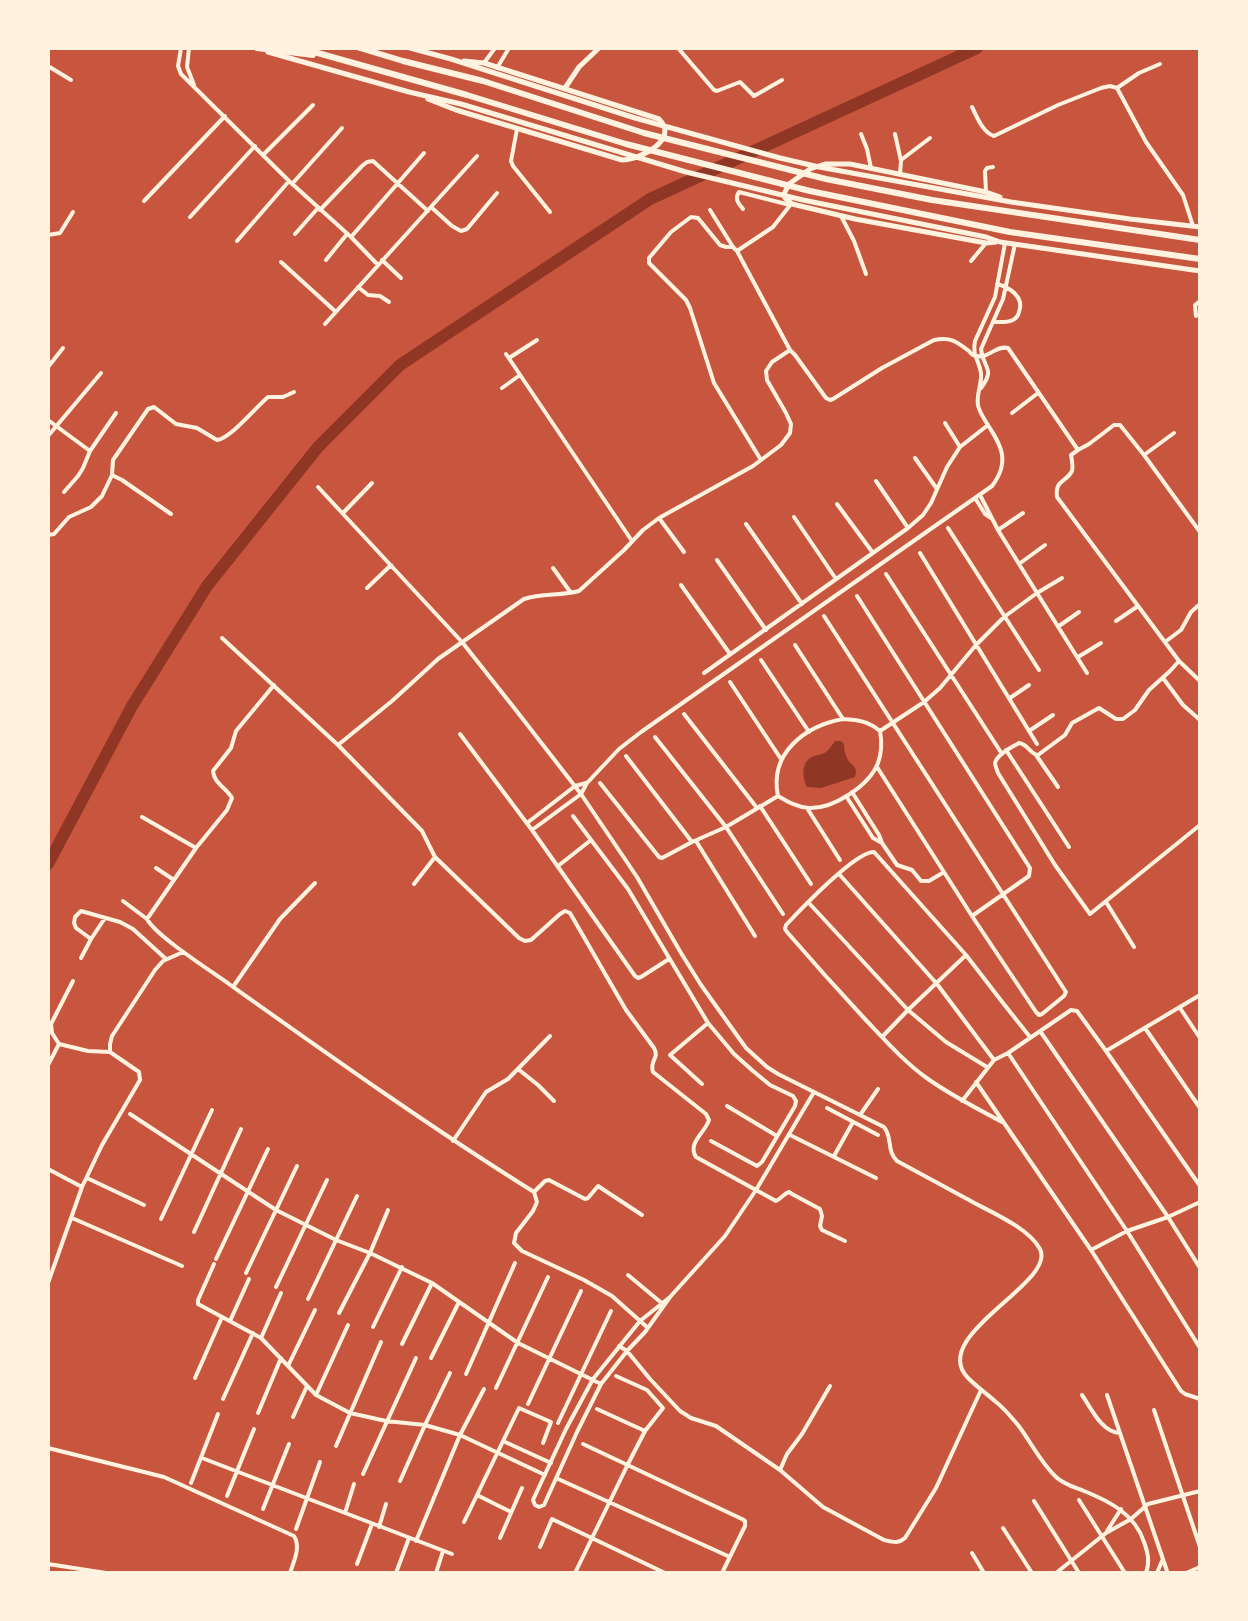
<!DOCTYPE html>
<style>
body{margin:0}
#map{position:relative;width:1248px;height:1621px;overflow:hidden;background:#c8553d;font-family:Ubuntu,sans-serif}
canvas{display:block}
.frame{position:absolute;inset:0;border:50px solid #fff3e0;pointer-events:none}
</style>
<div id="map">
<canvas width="1248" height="1621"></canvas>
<div class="frame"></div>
</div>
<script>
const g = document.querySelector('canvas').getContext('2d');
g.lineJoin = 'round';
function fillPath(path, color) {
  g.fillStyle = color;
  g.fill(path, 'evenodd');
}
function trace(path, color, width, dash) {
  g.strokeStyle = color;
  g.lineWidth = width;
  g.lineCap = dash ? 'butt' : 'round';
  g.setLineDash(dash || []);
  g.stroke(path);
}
fillPath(new Path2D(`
 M835,741H841L844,744C844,749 845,755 848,760C853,768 858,765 855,777L821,788L807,787C802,777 801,763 812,757C816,755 822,755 826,752C829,750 832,745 835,741Z`), '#8f3625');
trace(new Path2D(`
 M48,864L132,706L207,586L318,447L400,365L650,199L977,48`), '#8f3625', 12);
trace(new Path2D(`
 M181,48L178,66L181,74L289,181L351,237L378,265
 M189,48L187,67L194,85
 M678,48L714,90L717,91L740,82L754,96L782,80
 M484,63L495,48
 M48,66L71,80
 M497,68L509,48
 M1117,88L1139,73L1160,64
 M972,107C977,117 983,133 994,136L1058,105L1101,88L1110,86L1117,88L1146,142L1183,195L1193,226
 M517,129L511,161L513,166L550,212
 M861,134L867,149L871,168
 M895,134L901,161L900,174
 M264,154L313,105
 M901,160L930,138
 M292,184L342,128
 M986,192L985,171L987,168L993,167
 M144,201L225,116
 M431,207L452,226L461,231L467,229L497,193
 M743,209C739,204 734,199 739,192L790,205
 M320,210L362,166L367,162L373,161L428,211
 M710,210L733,247
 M841,216L854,241L866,274
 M190,217L255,146
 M295,234L318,208
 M48,235L60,233L73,212
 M351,237L424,153
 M237,241L289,181
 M737,251L773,227L791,204
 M326,260L347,234
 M382,260L401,278
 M971,261L986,243
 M281,262L336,312
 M358,287L368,295L380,296L389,302
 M1196,316L1195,305L1200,301
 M993,322C1000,322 1007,323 1013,320C1017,318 1018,316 1019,312C1025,297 1009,287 997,284
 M325,324L477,156
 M506,354L632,541
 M509,358L537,340
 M48,367L63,348
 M502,388L520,375
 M981,388C996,368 983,369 981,349L1003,299L1015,244
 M1012,413L1038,393
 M48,420L90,451
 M945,423L960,447
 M48,436L101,373
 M1078,450L1071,455C1072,460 1073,467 1072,471C1066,483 1055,479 1057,497L1179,661L1200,681
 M1144,455L1174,433
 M915,458L937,489
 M761,460L714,383L690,308L686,300L649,263V258L671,232L691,217L698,218L720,245L726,247H733L737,251L790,350L795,355L826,398L830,400L833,399L882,368L934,340C951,337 956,341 969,351C971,354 973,356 977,356C988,359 996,345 1008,348L1078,450L1089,444L1114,425H1120L1144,455L1200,532
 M112,475L122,480L171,514
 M876,481L908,528
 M318,487L462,642L515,709L581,794L637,877L681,953L701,985L746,1048L767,1067L778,1074L884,1127C893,1138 886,1150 897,1161C921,1174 945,1187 969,1200C990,1212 1028,1227 1040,1249C1057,1283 927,1336 968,1378C977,1387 987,1394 996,1402C1004,1408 1011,1417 1018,1425C1031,1442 1040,1462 1056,1477C1063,1484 1074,1487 1084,1491C1109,1501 1135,1514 1144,1542C1148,1553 1150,1562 1146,1573
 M64,492L78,476L83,468L90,451L116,413
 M975,498L985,514L991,518
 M837,504L873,553
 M343,513L372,483
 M794,517L836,579
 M659,518L684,552
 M746,524L802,604
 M948,528L1039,670
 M998,530L1023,513
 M48,535L54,534L69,517L91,507L102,496L112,475L113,460L148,409L154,407L176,424L197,428L217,440C231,438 256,407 268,397H283L294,392
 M920,553L1037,744
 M717,560L766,630
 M1019,564L1045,545
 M553,568L571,593
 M886,574L1002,754
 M1062,578L1037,593L1087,673
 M681,585L730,654
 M367,588L391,565
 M857,596L1030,868L1029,876L972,916
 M824,616L1064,989L1066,992L1064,996L1042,1014L1039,1015L1036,1012L972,916L877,767
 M1116,621L1138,606
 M1059,626L1079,612
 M222,638L338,745L422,831L435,857L519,938L525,941L531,940L560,914L565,911L570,913L626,1010L654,1048C660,1059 649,1060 653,1072L706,1114L709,1120C705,1133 687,1143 696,1157L776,1201C781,1199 783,1194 789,1192L792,1194L820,1209L822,1216L820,1226L822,1230L845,1241
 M1165,642L1181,630L1191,612L1200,604
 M795,645L843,719
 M1078,657L1101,643
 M761,660L809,732
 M1179,661L1170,671L1149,690L1135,710L1123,719H1116L1099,708L1072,723L1065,735L1038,755C1030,754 1028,744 1019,743C1012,747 997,754 995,763C995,765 997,770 998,773L1055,865L1090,914L1200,825
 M704,673L908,528L923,515L931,503L947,467L960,447L988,425
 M1163,678L1183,705L1200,720
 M730,682L781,759
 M274,685L236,731L231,748L213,771C214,784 226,787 232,798L227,810L196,848L147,919C156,936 211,971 229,984C329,1055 430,1127 534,1192L537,1202L533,1211L516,1233L514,1243L522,1251L584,1280L612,1296L648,1328
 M1010,698L1029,685
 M684,714L757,808
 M843,719C858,720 868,721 880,731C882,742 882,752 878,763C869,786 833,809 809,808C797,807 788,802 778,796C769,753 805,726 843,719Z
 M880,731L924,702L940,688L976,645L1004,617L1037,593L998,530L980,495
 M1029,731L1053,715
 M460,734L532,830L635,976L638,978L641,977L669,959
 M655,737L726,827L783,914
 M338,745L392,701L438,659L524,599C542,593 561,596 579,591L624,550L643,530L659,518L753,466L781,445L790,433L791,424L786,413L767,380L766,371L772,362L790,350
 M1006,750L1069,847
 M1036,755L1058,787
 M626,756L692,842
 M600,783L659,857L662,858L692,842L726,827L778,796
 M852,792L879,835L882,843L897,865L912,870L921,881H929L944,872
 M846,796L873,838L882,843
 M760,806L811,884
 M807,808L840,860
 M573,816L628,889L708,1023L734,1054L753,1071L770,1085L793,1096L796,1101L795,1106L762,1162L757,1166L711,1141
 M142,817L196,848
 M527,823L575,786L586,783
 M532,830L581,794L587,783L619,749L641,732L992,486C1011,461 1001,445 986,422C983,417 979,411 978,405C976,395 982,384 981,373C979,359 972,357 975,341L995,297L1005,243
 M696,841L755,936
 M558,866L591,840
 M156,868L174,880
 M839,874L937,984L994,1060
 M414,884L435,857
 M123,901L147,919
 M808,902L908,1010L946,1042L987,1067
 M1106,902L1134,947
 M91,939L105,918
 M81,958L91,939L76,928L74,923L75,917L81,911L120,922L133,929L166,959
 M233,987L280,919L315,883
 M1180,1008L1200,1038
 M1145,1028L1200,1108
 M1040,1031L1168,1217L1200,1268
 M882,1037L908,1010L966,955
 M59,1044L52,1033L51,1024L73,981
 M1106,1051L1200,1186
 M1008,1053L1127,1231L1200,1348
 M48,1065L59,1044L88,1051L110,1052
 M518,1069L538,1085L554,1101
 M976,1082L1091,1250L1181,1391L1185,1394L1200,1399
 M702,1084L670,1055L708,1023
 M962,1101L994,1060L1008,1053L1071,1010L1077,1011L1106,1051L1200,995
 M727,1106L777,1136
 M827,1108L878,1135
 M130,1114L276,1210L336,1240L370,1253L432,1283L518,1343L601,1384
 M860,1115L878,1089
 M1004,1123C978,1109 952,1096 928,1079C904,1062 884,1039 864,1018C838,990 812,961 787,932L785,929L786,925C800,910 856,851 874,852L966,955L1003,1003L1030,1037
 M790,1135L876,1178
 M453,1141L486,1092L508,1079L550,1036
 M834,1156L853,1122
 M48,1169L82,1187
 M87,1178L144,1205
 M534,1192L545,1181L549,1180L585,1199L588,1198L598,1186L642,1215
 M72,1218L182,1266
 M161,1219L212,1110
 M194,1232L241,1129
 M1091,1250L1127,1231L1168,1217L1200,1202
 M216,1259L268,1149
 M214,1264L198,1300V1304L261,1338L316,1395L350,1413L386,1421L425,1425L460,1435L545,1475
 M246,1273L297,1166
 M628,1275L664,1305
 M48,1283L82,1187L102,1145L140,1080L139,1072L110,1052V1044L112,1036L155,970L163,961L183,952
 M276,1287L327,1180
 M670,1297L645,1332L627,1351L601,1384L577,1432L544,1505L539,1507L535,1505L533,1500L566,1429L593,1379L640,1321L670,1297L725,1236L756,1190L814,1092
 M308,1299L357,1196
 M339,1313L370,1253L388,1210
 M230,1321L249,1279
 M373,1327L402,1267
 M261,1338L281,1293
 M402,1344L432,1283
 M619,1346L627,1351L650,1379L680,1411L691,1418L716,1426L780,1470L823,1507L884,1540C893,1542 898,1544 905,1538L936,1488L981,1390
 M431,1358L459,1302
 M288,1366L315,1310
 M466,1374L515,1263
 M195,1378L222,1317
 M496,1388L548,1277
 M316,1395L348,1325
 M1082,1395C1091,1408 1102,1433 1120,1433
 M1107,1395L1167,1571
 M223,1399L253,1333
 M528,1404L581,1291
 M597,1409L645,1431
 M1154,1410L1200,1547
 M258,1413L281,1358
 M293,1417L307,1386
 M558,1423L611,1311
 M503,1441L551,1463
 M583,1444L742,1519L745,1521V1526L722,1573
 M336,1446L381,1342
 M48,1448L164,1477L294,1536C301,1547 294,1561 290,1573
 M202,1458L452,1554
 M780,1470L787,1454L802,1434L830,1386
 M363,1474L416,1358
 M556,1478L730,1557
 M400,1481L425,1425L450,1373
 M191,1483L218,1414
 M477,1495L511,1512
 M227,1496L254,1429
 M1079,1500L1125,1573
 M1034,1501L1079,1573
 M263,1509L289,1444
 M345,1513L354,1484
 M464,1522L519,1408L551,1422L543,1443
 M379,1527L386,1504
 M1003,1528L1032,1573
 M296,1529L320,1462
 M1107,1531L1121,1509
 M500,1538L522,1488
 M416,1541L460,1435L484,1389
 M540,1547L552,1519L665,1573
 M972,1553L984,1573
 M48,1564L106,1573
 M357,1564L372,1524
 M396,1573L409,1538
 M436,1573L443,1551
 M575,1573L628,1464L645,1431L663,1408L647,1390L616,1376
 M1056,1573L1106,1533L1131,1519L1148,1504L1200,1491
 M1157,1573L1162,1561
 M1186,1573L1200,1567`), '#fff3e0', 4);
trace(new Path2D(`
 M565,88L579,67L599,48`), '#fff3e0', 5);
trace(new Path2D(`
 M410,48L451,59L635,118L780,158L819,167L1011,202L1130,219L1200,227
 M268,52L409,92L461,104L686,172L803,200L986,237L1000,242L1200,271
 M428,99L456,110L622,160C640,160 680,139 659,119L484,63L464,61
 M996,242L986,243L855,219L792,204L785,198L784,194L789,184L810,169L825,164H850L986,192L1000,197`), '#fff3e0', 5);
trace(new Path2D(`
 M257,48L313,55
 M300,48L467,95L626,144L810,191L1010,232L1200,259
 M360,48L403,61L483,81L644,133L826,179L932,200L1200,240`), '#fff3e0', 6);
</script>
